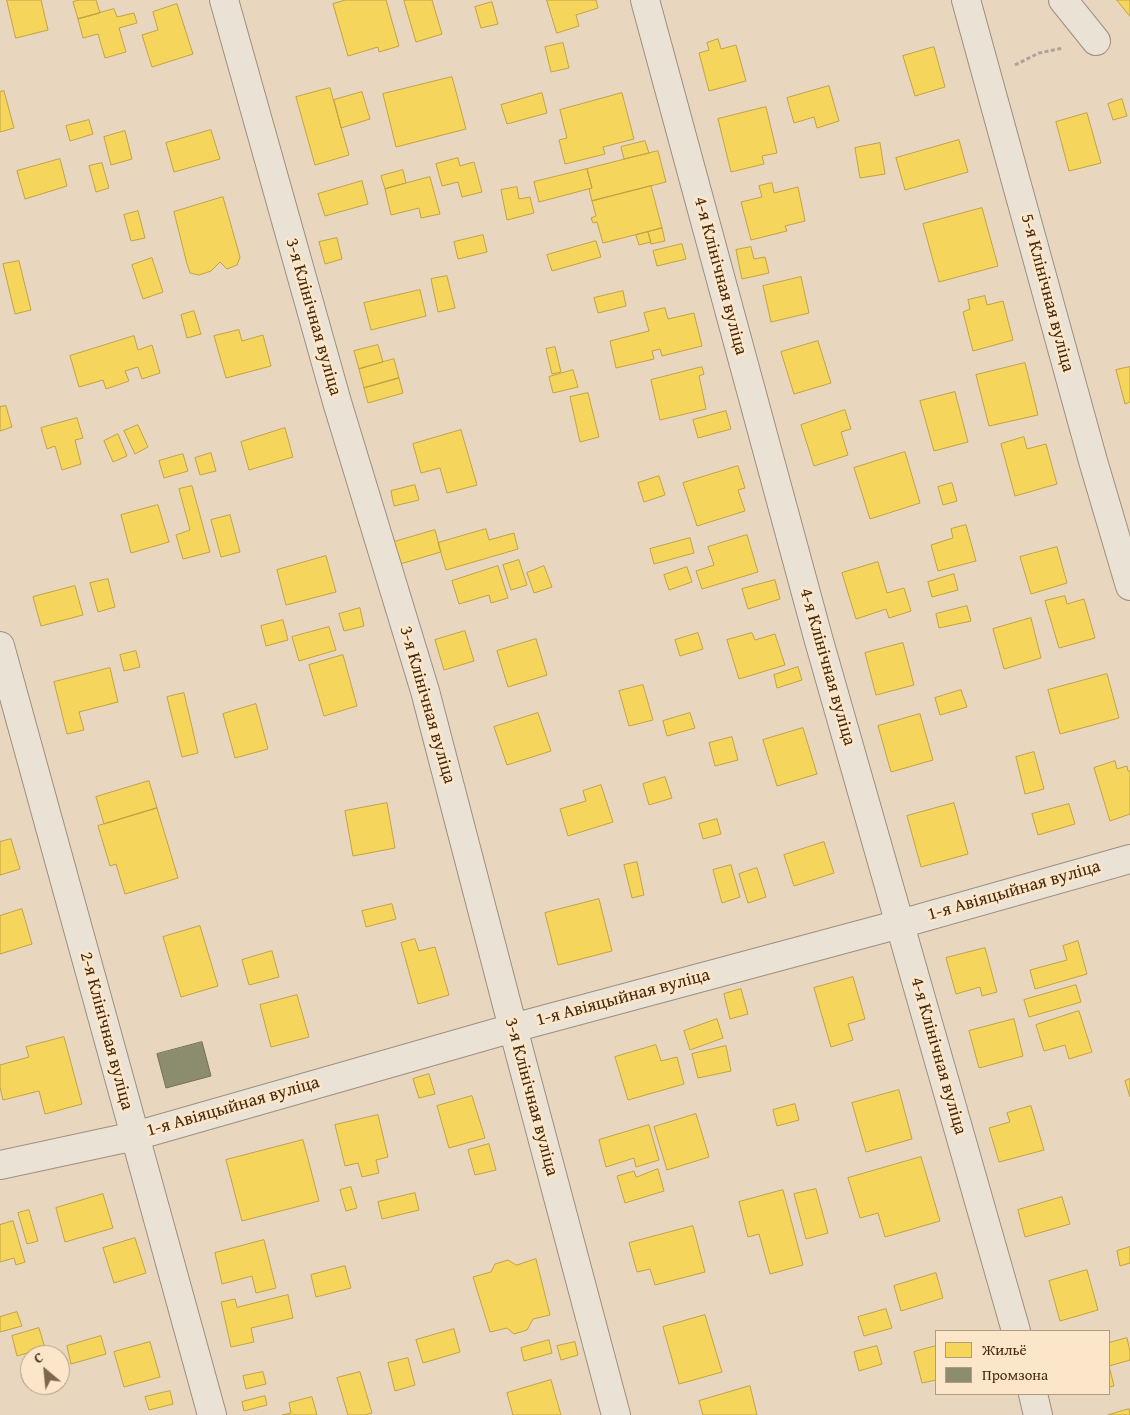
<!DOCTYPE html>
<meta charset="utf-8">
<style>
body{margin:0}
#map{position:relative;width:1130px;height:1415px;overflow:hidden;background:#e9d6be;font-family:"Gentium Book Plus",serif}
canvas{display:block}
.legend{position:absolute;left:935px;top:1330px;width:175px;height:65px;box-sizing:border-box;background:#fce6c9;border:1px solid #b39b7e;margin:0;padding:6px 9px;list-style:none;font-size:15px;color:#462a0d}
.legend li{display:flex;align-items:center;gap:10px;height:25px}
.legend b{width:25px;border:1px solid #b39b7e}
.north{position:absolute;left:20px;top:1345px;width:50px;height:50px;box-sizing:border-box;background:#fce6c9;border:1px solid #b39b7e;border-radius:50%;rotate:332deg;font-size:14px;font-weight:700;line-height:20px;text-align:center;color:#462a0d}
.north::after{content:'';display:block;margin:auto;width:18px;height:22px;background:#7f664b;clip-path:polygon(50% 0,100% 100%,50% 72%,0 100%)}
</style>
<div id="map">
<canvas width="1130" height="1415"></canvas>
<ul class="legend">
<li><b style="height:14px;background:#f6d55c"></b>Жильё</li>
<li><b style="height:14px;background:#8c8c6e"></b>Промзона</li>
</ul>
<div class="north">С</div>
</div>
<script>
const g = document.querySelector('canvas').getContext('2d');
g.lineJoin = 'round';
function fillPath(path, color) {
  g.fillStyle = color;
  g.fill(path, 'evenodd');
}
function trace(path, color, width, dash) {
  g.strokeStyle = color;
  g.lineWidth = width;
  g.lineCap = dash ? 'butt' : 'round';
  g.setLineDash(dash || []);
  g.stroke(path);
}
function drawText(font, color, halo, rows, align = 'center') {
  g.font = font + ' "Gentium Book Plus",serif';
  g.lineWidth = 5;
  g.setLineDash([]);
  g.textBaseline = 'middle';
  g.strokeStyle = halo;
  g.fillStyle = color;
  for (const [text, x, y, turn = 0] of rows) {
    g.save();
    g.translate(x, y);
    g.rotate((+turn || 0) * Math.PI / 180);
    g.textAlign = isNaN(turn) ? turn : align;
    if (halo) g.strokeText(text, 0, 0);
    g.fillText(text, 0, 0);
    g.restore();
  }
}
const homes = new Path2D(`
 M7,0H41L48,30L16,38Z
 M80,0H96L100,13L78,19L73,2Z
 M346,0H386L399,46L379,52L378,47L348,56L333,4Z
 M407,0H432L442,34L416,42L404,1Z
 M547,0H596L598,8L576,15L579,26L557,33Z
 M1117,0H1130V16Z
 M492,2L498,24L481,28L475,7Z
 M177,4L193,54L152,67L142,35L158,30L153,12Z
 M114,9L117,17L134,13L137,23L119,28L126,52L105,58L98,34L83,38L78,19Z
 M718,39L721,49L736,45L746,81L709,91L699,53L709,50L707,43Z
 M563,43L569,68L551,72L545,47Z
 M934,47L945,87L915,96L903,56Z
 M452,77L466,129L396,147L383,94Z
 M829,86L839,121L817,128L814,117L794,123L787,98Z
 M330,88L349,155L315,165L296,97Z
 M4,91L14,128L0,132V92Z
 M362,92L370,119L341,128L334,100Z
 M542,93L547,113L507,124L501,105Z
 M622,93L634,139L603,147L605,154L565,164L559,140L567,138L560,110Z
 M1122,99L1127,116L1113,120L1108,104Z
 M766,107L777,153L762,156L764,164L731,172L718,119Z
 M1087,113L1101,163L1069,171L1056,122Z
 M89,120L93,134L70,141L66,126Z
 M211,130L220,159L174,172L166,143Z
 M125,131L132,159L111,165L104,137Z
 M959,140L968,172L905,190L896,158Z
 M645,141L649,153L624,159L621,147Z
 M880,143L885,174L860,178L855,148Z
 M658,151L666,182L592,201L589,189L592,188L587,169Z
 M458,158L460,166L474,162L482,192L462,197L458,182L442,186L436,164Z
 M60,159L67,186L25,199L17,171Z
 M102,163L109,188L96,192L89,166Z
 M587,169L592,188L539,202L534,182Z
 M403,170L406,183L385,189L381,176Z
 M430,177L440,214L421,218L419,208L391,215L385,189Z
 M362,181L368,204L325,216L318,194Z
 M772,183L774,193L798,187L805,221L785,226L787,231L751,240L741,202L762,197L759,186Z
 M651,186L662,228L603,243L597,222L593,223L591,218L596,216L592,201Z
 M517,187L519,199L530,197L534,213L507,220L501,190Z
 M223,197L240,257L237,265L227,269L220,262L211,271L199,275L190,273L187,264L174,212Z
 M982,208L998,266L939,282L923,224Z
 M138,211L145,238L131,241L124,215Z
 M662,228L665,241L651,244L648,232Z
 M648,232L651,242L639,245L636,235Z
 M483,235L487,252L458,259L454,242Z
 M337,238L342,259L325,264L319,242Z
 M596,241L601,257L552,271L547,255Z
 M682,244L686,259L657,266L653,251Z
 M751,247L754,259L765,257L769,273L742,279L736,250Z
 M152,258L163,292L143,299L132,265Z
 M19,261L31,310L15,314L3,264Z
 M447,276L455,308L438,312L431,279Z
 M801,277L809,313L771,322L763,286Z
 M420,290L426,316L371,330L364,303Z
 M623,291L626,306L598,313L594,298Z
 M985,296L987,305L1003,301L1013,340L973,351L963,312L970,309L968,300Z
 M665,308L668,319L694,313L702,346L662,356L660,349L652,351L654,359L616,368L610,341L649,331L644,313Z
 M194,311L201,334L187,338L181,315Z
 M239,330L242,341L263,335L271,366L226,378L214,336Z
 M134,336L138,350L152,345L160,373L142,379L138,367L125,371L129,381L106,389L103,380L79,387L70,356Z
 M818,341L831,383L794,394L781,352Z
 M378,345L383,362L359,369L354,351Z
 M555,347L561,372L552,374L546,349Z
 M394,359L399,378L364,388L359,369Z
 M1025,363L1038,415L989,426L976,375Z
 M702,367L704,374L699,376L706,409L660,420L651,380Z
 M1130,367V402L1125,404L1116,370Z
 M573,370L578,387L553,393L549,377Z
 M399,378L403,393L368,403L364,388Z
 M955,392L968,442L934,451L920,401Z
 M588,393L599,437L580,442L570,397Z
 M6,406L12,427L0,431V407Z
 M845,410L851,429L841,432L848,455L814,466L801,425Z
 M726,411L731,429L698,438L693,420Z
 M77,418L83,438L75,440L81,464L62,470L55,446L47,449L41,428Z
 M138,425L148,447L135,454L124,431Z
 M285,428L293,457L249,470L241,442Z
 M461,430L477,485L447,493L440,468L421,473L413,444Z
 M118,434L127,456L113,462L104,441Z
 M1024,437L1027,449L1046,444L1057,484L1015,496L1001,444Z
 M905,452L920,503L870,519L854,468Z
 M211,453L216,471L200,475L195,458Z
 M183,454L188,471L164,478L159,461Z
 M738,466L745,488L738,490L745,511L697,526L683,483Z
 M659,476L665,495L644,502L638,483Z
 M952,483L957,501L943,505L938,487Z
 M415,485L419,500L394,506L391,491Z
 M192,486L210,552L183,559L176,535L190,530L179,489Z
 M158,505L169,542L131,553L121,515Z
 M230,515L240,552L221,557L211,520Z
 M966,525L976,561L938,571L931,545L953,538L951,529Z
 M486,529L489,540L514,533L518,549L446,570L438,543Z
 M435,530L441,552L400,564L394,542Z
 M747,535L758,572L702,589L696,571L714,565L708,547Z
 M690,538L694,553L654,564L650,549Z
 M1057,547L1067,583L1031,594L1020,557Z
 M326,556L336,592L286,605L277,570Z
 M519,560L527,585L511,590L503,565Z
 M878,562L887,593L904,588L911,611L889,618L886,609L856,619L842,573Z
 M498,566L508,598L491,603L489,595L459,604L452,581Z
 M544,566L552,587L534,593L527,573Z
 M687,567L692,582L669,590L664,575Z
 M954,574L958,590L932,597L928,582Z
 M108,579L115,607L98,612L90,583Z
 M775,580L780,599L748,609L742,589Z
 M75,586L83,615L41,626L33,597Z
 M1065,596L1067,604L1084,599L1095,638L1059,648L1045,601Z
 M967,606L971,621L939,628L936,614Z
 M360,608L364,626L344,631L339,614Z
 M1031,618L1041,658L1004,669L993,629Z
 M283,620L288,640L266,646L261,626Z
 M329,627L336,650L299,661L292,637Z
 M465,631L474,661L444,670L435,640Z
 M698,633L703,649L680,656L675,640Z
 M752,633L755,640L775,634L785,665L739,679L727,640Z
 M536,639L547,675L508,687L497,651Z
 M903,643L914,685L876,695L865,653Z
 M136,651L140,667L124,671L120,655Z
 M343,655L357,706L324,716L309,665Z
 M798,667L802,680L777,688L774,675Z
 M110,668L118,702L79,712L84,730L67,734L54,682Z
 M1107,674L1119,718L1060,734L1048,690Z
 M643,685L653,720L629,726L619,691Z
 M961,690L967,707L940,715L935,698Z
 M184,693L198,753L182,757L167,697Z
 M256,704L268,749L235,758L223,714Z
 M538,713L551,751L507,765L494,727Z
 M690,713L695,728L667,736L663,721Z
 M920,714L933,760L891,772L878,726Z
 M803,728L817,774L777,786L763,740Z
 M732,737L738,760L715,766L709,743Z
 M1034,752L1044,789L1025,794L1016,757Z
 M1115,761L1117,769L1127,766L1128,771H1130V814L1110,821L1094,768Z
 M665,777L672,798L649,805L643,784Z
 M149,781L157,808L104,824L96,797Z
 M601,785L613,822L568,836L560,809L586,801L583,791Z
 M387,803L395,848L353,856L345,811Z
 M954,803L968,854L921,867L907,816Z
 M1069,804L1075,824L1038,835L1032,814Z
 M157,808L178,878L125,894L116,864L110,866L98,826Z
 M717,819L721,834L703,839L699,824Z
 M11,839L20,869L0,875V842Z
 M824,842L834,873L794,886L784,855Z
 M637,862L644,895L632,898L624,865Z
 M731,865L740,897L722,903L713,870Z
 M757,868L766,897L748,903L739,874Z
 M599,899L612,951L558,965L545,913Z
 M392,904L396,919L366,927L362,911Z
 M22,909L32,944L0,954V916Z
 M200,926L218,986L181,997L163,937Z
 M415,939L419,951L435,947L449,995L418,1004L401,943Z
 M1078,941L1087,974L1035,989L1030,970L1067,960L1063,946Z
 M985,948L997,992L982,996L980,987L956,994L946,958Z
 M272,951L279,977L249,985L242,960Z
 M853,977L865,1019L848,1024L853,1040L831,1047L814,988Z
 M1076,985L1081,1002L1029,1017L1024,1000Z
 M741,989L748,1014L730,1019L724,994Z
 M297,995L309,1037L271,1047L260,1005Z
 M1079,1011L1092,1052L1069,1059L1065,1045L1044,1051L1036,1025Z
 M717,1019L723,1038L690,1050L684,1031Z
 M1014,1019L1023,1056L979,1068L969,1031Z
 M64,1037L82,1104L45,1114L39,1091L3,1100L0,1087V1065L29,1057L26,1047Z
 M656,1045L661,1061L677,1057L684,1084L628,1100L615,1057Z
 M726,1046L731,1071L698,1078L692,1054Z
 M429,1074L435,1094L419,1098L413,1079Z
 M1130,1079V1097L1125,1081Z
 M899,1090L912,1139L866,1152L852,1103Z
 M472,1096L485,1138L449,1148L437,1106Z
 M795,1104L799,1120L777,1126L773,1110Z
 M1031,1106L1044,1150L999,1162L989,1128L1010,1122L1007,1113Z
 M696,1114L709,1157L667,1170L654,1127Z
 M378,1115L388,1157L376,1160L379,1173L362,1177L358,1163L345,1166L335,1125Z
 M649,1125L659,1160L636,1167L634,1158L606,1167L599,1140Z
 M303,1140L319,1201L242,1221L226,1160Z
 M489,1144L496,1170L475,1175L468,1150Z
 M921,1157L940,1221L885,1237L878,1213L860,1218L848,1178Z
 M658,1169L664,1191L625,1203L617,1176L634,1171L636,1177Z
 M351,1187L357,1208L346,1211L340,1190Z
 M816,1189L828,1233L806,1239L794,1194Z
 M783,1190L803,1265L770,1274L759,1234L748,1237L739,1202Z
 M415,1193L419,1210L382,1219L378,1202Z
 M103,1194L113,1228L65,1242L56,1208Z
 M1062,1197L1070,1224L1025,1237L1018,1210Z
 M29,1210L38,1241L27,1244L18,1213Z
 M13,1221L25,1262L16,1265L14,1258L0,1262V1225Z
 M693,1226L705,1272L655,1285L650,1269L637,1272L629,1243Z
 M135,1238L146,1273L114,1283L103,1248Z
 M264,1240L276,1288L256,1293L252,1276L222,1284L215,1253Z
 M1130,1247V1263L1120,1266L1117,1251Z
 M536,1259L550,1315L533,1319L527,1330L514,1334L507,1328L490,1332L473,1277L491,1272L495,1264L508,1260L516,1265Z
 M345,1266L351,1288L316,1297L311,1275Z
 M1087,1270L1098,1310L1060,1321L1049,1281Z
 M936,1273L943,1298L901,1311L894,1286Z
 M288,1295L293,1318L251,1328L254,1342L231,1347L221,1302L235,1299L237,1307Z
 M886,1309L892,1328L864,1336L858,1317Z
 M17,1312L22,1326L0,1332V1317Z
 M705,1315L722,1372L679,1384L663,1327Z
 M39,1328L45,1348L17,1356L12,1336Z
 M454,1329L460,1352L423,1363L416,1340Z
 M101,1336L106,1354L71,1364L67,1346Z
 M1127,1338L1130,1351V1360L1109,1366L1114,1386L1109,1387V1343Z
 M549,1340L552,1353L524,1361L521,1348Z
 M150,1342L160,1377L124,1387L114,1352Z
 M575,1342L578,1355L561,1360L557,1346Z
 M877,1346L882,1364L859,1371L854,1352Z
 M936,1346V1380L922,1383L914,1352Z
 M408,1358L415,1385L395,1391L388,1363Z
 M263,1372L266,1384L246,1389L243,1376Z
 M360,1372L372,1413L365,1415H348L337,1378Z
 M551,1380L561,1415H513L507,1393Z
 M750,1386L757,1415H703L699,1401Z
 M170,1391L173,1404L149,1410L145,1397Z
 M265,1396L267,1405L244,1411L242,1402Z
 M312,1397L317,1415H282L291,1413L289,1403Z
 M1129,1409L1130,1415H1108Z`);
fillPath(homes, '#f6d55c');
trace(homes, '#c1a244', 1);
const industry = new Path2D(`
 M202,1042L211,1076L166,1088L157,1054Z`);
fillPath(industry, '#8c8c6e');
trace(industry, '#776f51', 1);
const minor = new Path2D(`
 M224,0L337,402L425,691L513,1028L616,1415
 M645,0L819,641L1016,1331
 M966,0L1093,461L1130,586
 M1063,0L1096,41
 M0,646L212,1415
 M0,1165L135,1136L513,1028L900,924L1130,859
 M1033,1394L1038,1415`);
trace(minor, '#9d8f7e', 30);
trace(new Path2D(`
 M1015,65L1039,53L1063,48`), '#ada296', 3, [4, 2.5]);
trace(minor, '#ebe2d6', 28);
drawText('18px', '#462a0d', '#fce6c9', [
 ["4-я Клінічная вуліца",720,276,75],
 ["5-я Клінічная вуліца",1047,293,75],
 ["3-я Клінічная вуліца",313,317,74],
 ["4-я Клінічная вуліца",827,667,74],
 ["3-я Клінічная вуліца",427,705,74],
 ["1-я Авіяцыйная вуліца",1014,891,-16],
 ["1-я Авіяцыйная вуліца",623,998,-15],
 ["2-я Клінічная вуліца",106,1031,75],
 ["4-я Клінічная вуліца",938,1056,74],
 ["3-я Клінічная вуліца",531,1097,75],
 ["1-я Авіяцыйная вуліца",233,1107,-16]
]);
</script>
